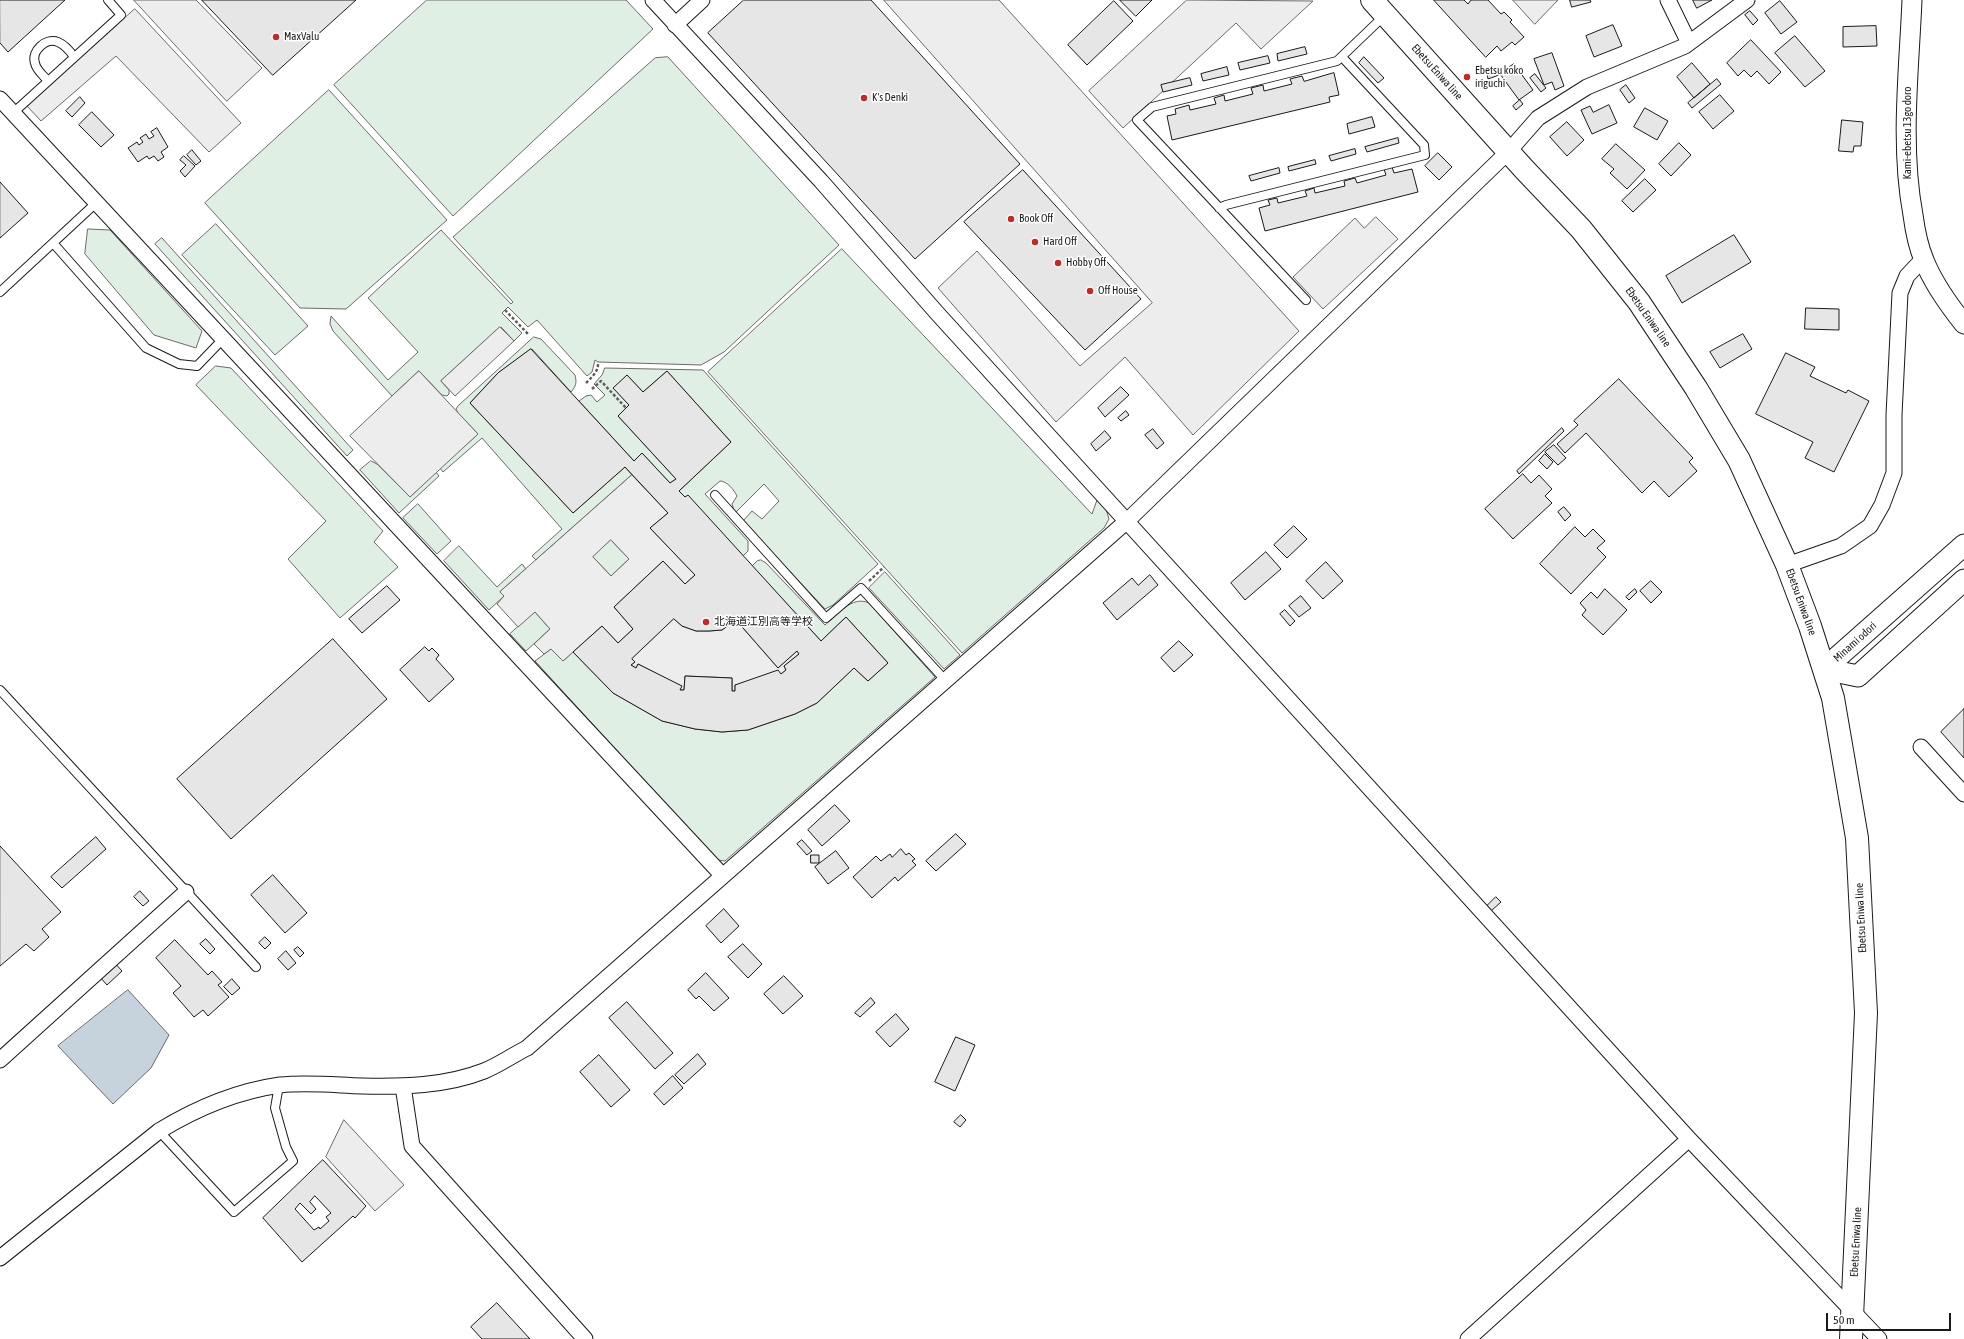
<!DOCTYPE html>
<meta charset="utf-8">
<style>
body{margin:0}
#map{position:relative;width:1964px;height:1339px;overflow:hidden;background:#fff;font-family:"Asap Condensed",sans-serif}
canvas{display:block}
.scale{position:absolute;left:1826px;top:1313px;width:125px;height:18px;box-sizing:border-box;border:2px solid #1a1a1a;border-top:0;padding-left:5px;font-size:12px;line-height:14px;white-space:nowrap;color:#1a1a1a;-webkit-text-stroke:3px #fff;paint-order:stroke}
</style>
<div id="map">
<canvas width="1964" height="1339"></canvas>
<div class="scale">50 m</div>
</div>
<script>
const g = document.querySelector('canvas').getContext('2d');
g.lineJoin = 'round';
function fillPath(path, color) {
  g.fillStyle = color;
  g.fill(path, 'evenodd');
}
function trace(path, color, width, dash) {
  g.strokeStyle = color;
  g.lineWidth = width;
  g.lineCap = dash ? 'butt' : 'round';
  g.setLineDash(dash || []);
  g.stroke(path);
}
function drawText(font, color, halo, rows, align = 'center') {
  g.font = font + ' "Asap Condensed","Noto Sans JP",sans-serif';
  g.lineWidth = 3;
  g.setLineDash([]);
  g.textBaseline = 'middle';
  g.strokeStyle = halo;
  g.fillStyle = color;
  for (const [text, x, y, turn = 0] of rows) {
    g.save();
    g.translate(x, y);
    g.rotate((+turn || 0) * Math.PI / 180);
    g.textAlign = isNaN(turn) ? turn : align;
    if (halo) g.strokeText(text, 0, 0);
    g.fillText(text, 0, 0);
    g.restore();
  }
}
const green = new Path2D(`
 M427,0H626L653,29L453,216L334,85Z
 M668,57L839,245L724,352L701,365L598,362L595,360L592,372L587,376L537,320L528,327L508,307L502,313L522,333L514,341L501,327L441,381L449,390V394L447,396L442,395L419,371L392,396L333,331L330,324L331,316L388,380L418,352L368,298L441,230L511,304L513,302L453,237L655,58Z
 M329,90L447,220L346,309L300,308L205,203Z
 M216,224L308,326L275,355L182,255Z
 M88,229L110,230L202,331L196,348L154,335L85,254Z
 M162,238L353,450L347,456L155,244Z
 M842,249L1092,514L1097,500L1106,509L1109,519L1104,528L962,653L708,372Z
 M534,337L541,339L575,375C577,383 576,386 571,392L532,349L498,373L470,403L573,513L625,467L632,475L536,560L532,556L562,529L482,438L443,472L440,468L478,434L458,413L456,409L458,406Z
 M216,366L231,368L383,531L374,542L398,567L340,618L288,559L326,521L196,385Z
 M605,368L703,370L878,564L833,605L825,609L743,521L752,511L762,519L779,501L764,484L735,513L732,504L737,496C734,490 727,481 720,481L705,494L748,541V551L743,556L679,491L731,442L667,371L643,392L627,375L614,388L629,405L618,416L676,479L670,483L642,453L634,461L579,401L586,396L591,395L597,402L605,395L594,384L602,375Z
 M371,461L377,464L410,497L436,472L439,476L399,513L360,470Z
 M418,504L451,541L437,554L403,518Z
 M611,540L629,559L611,576L593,557Z
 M459,546L497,587L522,564L526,569L500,592L504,596L489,610L444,561Z
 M761,560L766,563L825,625C837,615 852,595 869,603L935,677L725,861L717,860L535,661L551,649L563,661L573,652L613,693L662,721L695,729L722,732L748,730L795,714L817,703L854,668L868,681L888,663L846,617L821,641L752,566L757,561Z
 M885,572L960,655L944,669L869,588Z
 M535,612L550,629L526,651L510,634Z`);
fillPath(green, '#e0efe3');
trace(green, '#6a6a6a', 1);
const parking = new Path2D(`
 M134,0H196L262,68L227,101Z
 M884,0H999L1299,331L1193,435L1125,357L1056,422L938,288L977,251L1080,366L1152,303Z
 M1187,0L1313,1L1261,49L1236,23L1123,128L1089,91Z
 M1513,0H1558L1535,24Z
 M135,9L241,123L209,152L116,56L41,121L27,106Z
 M1376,217L1398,239L1323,309L1293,277L1355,218L1364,228Z
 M500,327L514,341L455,396L441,381Z
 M419,371L478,434L410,497L350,436Z
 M632,475L668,513L650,528L695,575L685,584L663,561L614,607L633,629L618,643L602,626L563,661L551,649L544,654L534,644L550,629L535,612L518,627L497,604L504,596L500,592ZM611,540L629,559L611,576L593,557Z
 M674,619L682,626L696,631H709L722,630L736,620L778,668L797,651L799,654L784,666L786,670L781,674L735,685V691H732V678L685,676L684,690H680L681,686L638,664L636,668L631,665L635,662L632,659Z
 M344,1120L404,1185L375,1211L326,1157Z`);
fillPath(parking, '#ededed');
trace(parking, '#6a6a6a', 1);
const water = new Path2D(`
 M128,990L169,1035L151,1068L113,1104L58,1046Z`);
fillPath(water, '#c6d2dc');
trace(water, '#6a6a6a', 1);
const building = new Path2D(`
 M0,0H65L8,52L0,43Z
 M202,0H356L273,75Z
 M744,0H871L1020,164L915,259L708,33Z
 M1120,0H1152L1136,16Z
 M1434,0H1464L1468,4L1471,0H1488L1501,14L1504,12L1512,20L1510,22L1524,37L1515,45L1512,42L1501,51L1497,46L1486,57Z
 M1570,0H1590L1591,2L1572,7Z
 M1693,0H1712L1697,8Z
 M1114,1L1133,21L1087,65L1068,45Z
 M1780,1L1797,22L1781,34L1765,13Z
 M1750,11L1758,20L1753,25L1745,15Z
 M1613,25L1622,46L1594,57L1586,36Z
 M1876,26L1877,46L1843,47V27Z
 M1795,36L1825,71L1805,87L1775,53Z
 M1751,40L1781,72L1769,84L1757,71L1751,77L1744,70L1738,76L1727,63Z
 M1305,47L1307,54L1278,61L1277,54Z
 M1552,53L1564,86L1555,90L1552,82L1544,85L1534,59Z
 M1268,56L1270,63L1240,70L1238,63Z
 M1364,57L1384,78L1378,83L1359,63Z
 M1692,63L1710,84L1694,98L1677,77Z
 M1514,64L1533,90L1519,100L1500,74Z
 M1227,67L1229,75L1203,81L1201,74Z
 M1497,70L1499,75L1488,79L1487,73Z
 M1334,73L1339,95L1329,97L1330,102L1172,140L1167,116L1176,114L1175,109L1189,105L1190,110L1216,104L1214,98L1224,95L1225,101L1253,94L1251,88L1263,85L1264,91L1292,84L1290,79L1302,76L1304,81Z
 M1535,74L1546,88L1541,92L1530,78Z
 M1190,78L1192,85L1163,92L1161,85Z
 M1717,79L1721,84L1692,108L1688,103Z
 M1626,85L1635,98L1629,103L1620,90Z
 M1720,95L1734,111L1713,129L1699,112Z
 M80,97L85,103L72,117L66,111Z
 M1520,100L1523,104L1516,110L1513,106Z
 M1609,105L1617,123L1592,134L1581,110L1590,106L1593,112Z
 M1645,108L1668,121L1657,140L1634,127Z
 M92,112L114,135L101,147L79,125Z
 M1372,117L1375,127L1349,134L1347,124Z
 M1842,120L1863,122L1861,146H1854L1853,152L1839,151Z
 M1567,122L1584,140L1567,156L1550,137Z
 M157,128L168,147L161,152L164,157L158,161L154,156L149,159L147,156L138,162L128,148L137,142L139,145L143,142L140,138L146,134L149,139L154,136L151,132Z
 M1398,138L1399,143L1367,152L1365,147Z
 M1679,143L1691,155L1671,176L1659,164Z
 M1616,144L1645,170L1627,189L1610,173L1614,169L1602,159Z
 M1355,149L1356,154L1331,161L1329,156Z
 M192,150L201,161L196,165L187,155Z
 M1438,153L1452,167L1439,180L1425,166Z
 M184,156L195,166L185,177L180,171L186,165L180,160Z
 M1315,160L1316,164L1289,171L1288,167Z
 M1392,167L1394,173L1412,169L1418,192L1265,231L1259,208L1270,205L1268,200L1277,198L1278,203L1307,196L1305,191L1314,188L1315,193L1345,186L1344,181L1355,178L1357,183L1386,175L1384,169Z
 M1279,168L1280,173L1251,181L1249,176Z
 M1023,170L1141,299L1085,350L964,222Z
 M1645,179L1656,190L1633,212L1622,201Z
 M0,182L28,213L0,238Z
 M1734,235L1751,262L1682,303L1666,276Z
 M1806,308L1839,309V330L1805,329Z
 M1743,334L1752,349L1720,368L1710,352Z
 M531,349L634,461L642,453L670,483L676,479L618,416L629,405L613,388L627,375L643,392L667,371L731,442L679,491L685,497L688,495L821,641L846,617L888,663L868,681L854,668L817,703L795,714L748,730L722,732L695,729L662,721L613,693L573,652L602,626L618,643L633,629L614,607L663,561L685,584L695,575L650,528L668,513L625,467L573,513L470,403L498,373ZM674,619L682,626L696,631H709L722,630L736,620L778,668L797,651L799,654L784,666L786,670L781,674L778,670L735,685V691H732V678L685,676L684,690H680L682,686L638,664L636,668L631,665L635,662L632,659Z
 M1786,353L1815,367L1810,376L1846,393L1848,390L1869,401L1834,472L1805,458L1813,442L1756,414Z
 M1619,379L1693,458L1689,462L1697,471L1669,497L1654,481L1642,493L1586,433L1565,453L1557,444L1578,425L1574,421Z
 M1121,387L1129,395L1105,417L1098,408Z
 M1126,411L1129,415L1121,421L1118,418Z
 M1562,428L1564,431L1519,474L1517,471Z
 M1153,429L1164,443L1157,449L1145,435Z
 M1105,431L1111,438L1096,451L1091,444Z
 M1554,445L1566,458L1558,465L1545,452Z
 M1545,454L1553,462L1547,469L1539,461Z
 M1523,474L1531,483L1539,475L1552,489L1545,496L1552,503L1513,539L1485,509Z
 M1564,507L1571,515L1565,521L1558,512Z
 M1294,526L1307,539L1287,558L1274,545Z
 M1575,527L1585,537L1593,529L1605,541L1597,548L1606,557L1571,594L1540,564Z
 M1266,552L1281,569L1245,600L1231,583Z
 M1326,562L1343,581L1323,599L1306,581Z
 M1150,575L1158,585L1117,620L1103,603L1132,578L1138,585Z
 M1651,581L1662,592L1651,603L1640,591Z
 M387,586L400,600L362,633L349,619Z
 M1605,589L1627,610L1603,635L1582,615L1586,610L1580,603L1591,592L1597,598Z
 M1635,589L1637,592L1629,600L1626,597Z
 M1301,596L1311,608L1299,617L1289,606Z
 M1285,610L1295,621L1290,626L1280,614Z
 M333,639L387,699L231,839L177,779Z
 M1179,641L1193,655L1174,672L1161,658Z
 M425,647L429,651L432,648L439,655L436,659L454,679L429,702L400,670Z
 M1964,709V758L1941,732Z
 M835,805L850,821L822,846L808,830Z
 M956,834L966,844L936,871L926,861Z
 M96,837L106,849L62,888L51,877Z
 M802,840L812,851L807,855L797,844Z
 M0,846L61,912L42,929L49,937L34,951L26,944L0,966Z
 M901,849L906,855L909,853L915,859L912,861L916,865L898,881L895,877L872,898L853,877L876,856L881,861L890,854L892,857Z
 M836,851L849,868L828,884L815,867Z
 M811,855H819V863H811Z
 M273,875L307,913L285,933L251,895Z
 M140,891L149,901L143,906L134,897Z
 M1496,897L1501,902L1491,911L1487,906Z
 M724,909L739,926L721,943L706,926Z
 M265,937L271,943L265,949L259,943Z
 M206,939L215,949L210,954L200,944Z
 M175,940L208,975L212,971L222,982L218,985L229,997L208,1016L203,1010L194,1017L173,993L181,986L156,958Z
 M743,944L762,964L748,978L728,957Z
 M298,947L304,953L300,957L294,950Z
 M286,951L296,963L288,970L278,959Z
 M114,962L122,971L107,985L99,976Z
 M706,973L729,998L714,1011L699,996L696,999L688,990Z
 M784,976L803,996L783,1014L764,994Z
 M232,979L240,988L232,995L224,987Z
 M871,998L875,1003L860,1017L855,1013Z
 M627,1002L673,1053L655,1069L609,1018Z
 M896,1014L909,1029L890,1047L876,1032Z
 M956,1037L975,1045L955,1091L935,1082Z
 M698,1054L706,1064L684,1084L675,1075Z
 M599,1055L630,1090L611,1107L580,1072Z
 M673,1076L683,1088L664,1105L654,1094Z
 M961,1115L966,1120L960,1127L954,1122Z
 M323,1160L366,1206L355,1218L353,1216L302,1262L263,1218ZM315,1196L331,1213L326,1217L329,1221L320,1229L319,1227L314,1230L295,1209L300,1203L311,1214L316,1209L310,1202Z
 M497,1303L530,1339H482L471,1327Z`);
fillPath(building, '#e6e6e6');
trace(building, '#1a1a1a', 1);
const service = new Path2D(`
 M48,81C44,76 36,70 35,63C31,51 46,37 58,42C65,45 70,51 74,57
 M13,113L121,15L108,0
 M1219,208L1226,205L1425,155L1424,145L1342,57
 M53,243L146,348L179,364L197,366L223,339
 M0,292L96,203
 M1306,300L1137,120L1152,107L1337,61L1385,15
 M715,495L826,618L861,588L945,680
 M0,690L256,967
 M159,1131L234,1212L293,1161L286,1147L275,1108L279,1085`);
const minor = new Path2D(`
 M653,0L821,181L937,313L1689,1139L1879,1339
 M1668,0L1689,43
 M675,25L702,0
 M0,99L722,875
 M1787,565L1841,546L1870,526L1882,505L1894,473V415L1900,293L1907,276L1923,259
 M1921,747L1964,794
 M0,1060L186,892
 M403,1086L412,1146L585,1339
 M0,1258L159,1131C195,1109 238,1091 280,1085C307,1082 334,1085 362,1086C402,1087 446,1086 484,1071C499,1065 513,1055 527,1048L1127,521L1509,151L1538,118L1587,87L1685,46L1747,0
 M1468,1339L1689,1139`);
const tertiary = new Path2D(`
 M1912,0C1909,71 1900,145 1913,215C1915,230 1918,246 1924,260C1933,283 1948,304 1964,324`);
const secondary = new Path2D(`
 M1824,669L1964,545
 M1824,669L1858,676L1964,580`);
const primary = new Path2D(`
 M1372,0L1524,169L1581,229L1639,302L1696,388L1739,460L1787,565L1810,626L1833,698L1857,838L1866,1013L1851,1339`);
trace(service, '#1a1a1a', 10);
trace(minor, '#1a1a1a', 17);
trace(tertiary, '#1a1a1a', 21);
trace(secondary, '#1a1a1a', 23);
trace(primary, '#1a1a1a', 24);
trace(new Path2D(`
 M505,310L529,335
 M586,383C592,377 599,371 598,362
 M592,389L601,381L626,408
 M869,581L884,567`), '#5f5f5f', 2.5, [3, 2]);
trace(service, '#fff', 8);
trace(minor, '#fff', 15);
trace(tertiary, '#fff', 19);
trace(secondary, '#fff', 21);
trace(primary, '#fff', 22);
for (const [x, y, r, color] of [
 [276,37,4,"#c62828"],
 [1467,77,4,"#c62828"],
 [864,98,4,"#c62828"],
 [1011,219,4,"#c62828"],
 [1035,242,4,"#c62828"],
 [1058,263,4,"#c62828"],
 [1090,291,4,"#c62828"],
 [706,622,4,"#c62828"]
]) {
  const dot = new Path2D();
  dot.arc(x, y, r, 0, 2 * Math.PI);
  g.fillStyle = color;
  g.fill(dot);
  trace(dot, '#fff', 1.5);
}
drawText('11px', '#1a1a1a', '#fff', [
 ["MaxValu",284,37],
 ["Ebetsu koko",1475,71],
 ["iriguchi",1475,84],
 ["K's Denki",872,98],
 ["Book Off",1019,219],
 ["Hard Off",1043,242],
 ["Hobby Off",1066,263],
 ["Off House",1098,291],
 ["北海道江別高等学校",714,622]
], 'left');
drawText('11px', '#1a1a1a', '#fff', [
 ["Ebetsu Eniwa line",1437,72,48],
 ["Kami-ebetsu 13go doro",1908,133,-90],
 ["Ebetsu Eniwa line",1648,317,55],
 ["Ebetsu Eniwa line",1801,602,70],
 ["Minami odori",1855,642,-42],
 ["Ebetsu Eniwa line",1861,918,-93],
 ["Ebetsu Eniwa line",1856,1242,-87]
]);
</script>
